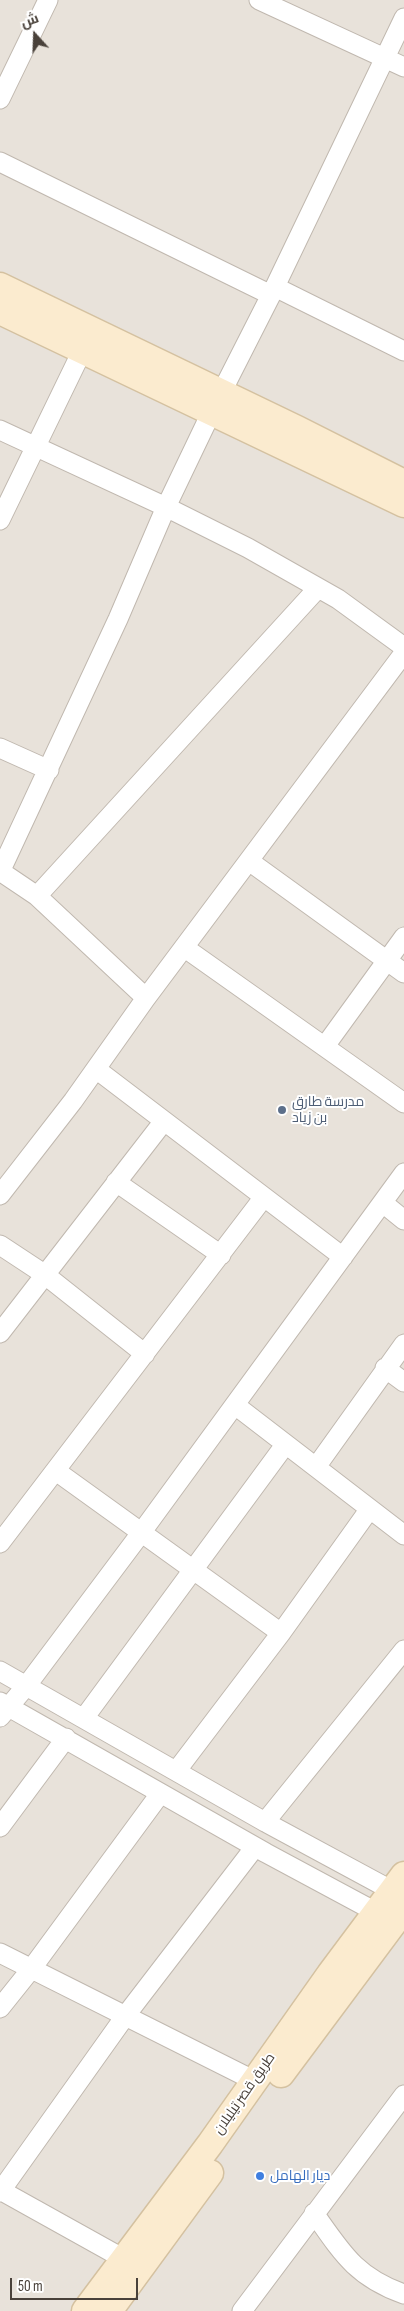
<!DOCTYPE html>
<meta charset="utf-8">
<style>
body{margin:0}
#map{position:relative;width:404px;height:2311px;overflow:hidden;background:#f5f1ec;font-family:"Sofia Sans Condensed",Cairo,sans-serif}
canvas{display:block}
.north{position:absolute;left:10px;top:10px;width:50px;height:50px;-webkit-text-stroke:4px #fff;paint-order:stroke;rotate:340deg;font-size:14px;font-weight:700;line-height:20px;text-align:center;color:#49413a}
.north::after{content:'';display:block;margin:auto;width:18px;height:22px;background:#49413a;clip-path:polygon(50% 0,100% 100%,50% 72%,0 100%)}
.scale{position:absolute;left:10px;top:2278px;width:128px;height:22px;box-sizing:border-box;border:2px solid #49413a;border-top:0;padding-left:6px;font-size:15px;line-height:18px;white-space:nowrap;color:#49413a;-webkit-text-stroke:4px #fff;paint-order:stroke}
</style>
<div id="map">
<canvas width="404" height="2311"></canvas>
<div class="north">ش</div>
<div class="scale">50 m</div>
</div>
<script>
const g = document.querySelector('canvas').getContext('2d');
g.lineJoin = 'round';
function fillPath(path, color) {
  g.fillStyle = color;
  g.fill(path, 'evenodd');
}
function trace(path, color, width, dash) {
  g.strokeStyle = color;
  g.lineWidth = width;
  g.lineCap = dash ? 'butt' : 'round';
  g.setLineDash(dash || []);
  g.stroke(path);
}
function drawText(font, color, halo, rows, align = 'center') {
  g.font = font + ' "Sofia Sans Condensed",Cairo,sans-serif';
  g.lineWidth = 4;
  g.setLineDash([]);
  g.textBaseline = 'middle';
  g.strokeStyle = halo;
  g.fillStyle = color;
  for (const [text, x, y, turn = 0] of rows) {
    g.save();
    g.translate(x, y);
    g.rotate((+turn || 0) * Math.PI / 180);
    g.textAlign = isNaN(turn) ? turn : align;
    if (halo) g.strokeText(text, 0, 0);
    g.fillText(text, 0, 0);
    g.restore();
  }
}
fillPath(new Path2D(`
 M0,0H404V2311H0Z`), '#e8e2da');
const street = new Path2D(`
 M259,0L404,67
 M0,99L48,0
 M0,162L271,295
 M275,287L404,351
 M0,430L166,507L248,548L338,599L404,647
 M0,520L83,349
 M0,748L49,770
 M249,861L404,973
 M0,871L37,896L146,998
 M0,872L118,619L166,507L211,413L271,295L404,18
 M37,896L318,588
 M185,948L404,1103
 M325,1046L404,937
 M96,1069L343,1257
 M116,1182L221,1255
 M0,1195L73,1101L146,998L404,653
 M383,1203L404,1220
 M0,1245L44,1274L145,1354
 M0,1333L164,1121
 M385,1368L404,1382
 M235,1405L404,1535
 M316,1467L404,1344
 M56,1471L281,1633
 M0,1543L264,1197
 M0,1671L265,1822L402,1896
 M0,1702L266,1853L387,1918
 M0,1717L27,1685L141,1533L404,1173
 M84,1718L285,1445
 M177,1770L281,1633L369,1510
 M265,1822L404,1650
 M0,1827L66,1738
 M0,1953L255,2081
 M0,2008L32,1968L160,1794
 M0,2190L124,2259
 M0,2192L126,2015L255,1847
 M314,2213C342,2253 356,2277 404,2294
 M242,2311L404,2095`);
const secondary = new Path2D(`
 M0,286L297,429L404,483
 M0,311L404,504
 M281,2074L404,1909
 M85,2311L210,2144L330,1974L404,1875
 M109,2311L210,2173`);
trace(street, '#c0b8af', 21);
trace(secondary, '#d4c1a0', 29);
trace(street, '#fff', 19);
trace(secondary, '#fbebcf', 26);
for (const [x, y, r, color] of [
 [282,1110,5,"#5c6f8a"],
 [260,2176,5,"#3f7fe0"]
]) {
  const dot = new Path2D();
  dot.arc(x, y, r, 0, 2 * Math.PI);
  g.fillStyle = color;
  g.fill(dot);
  trace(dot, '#fff', 2);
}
drawText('14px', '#4e5e75', '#fff', [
 ["مدرسة طارق",292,1102],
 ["بن زياد",292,1118]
], 'left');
drawText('14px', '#49413a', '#fff', [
 ["طريق قصر تيليلان",245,2094,-55]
]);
drawText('14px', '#366cbe', '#fff', [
 ["ديار الهامل",270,2176]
], 'left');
</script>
